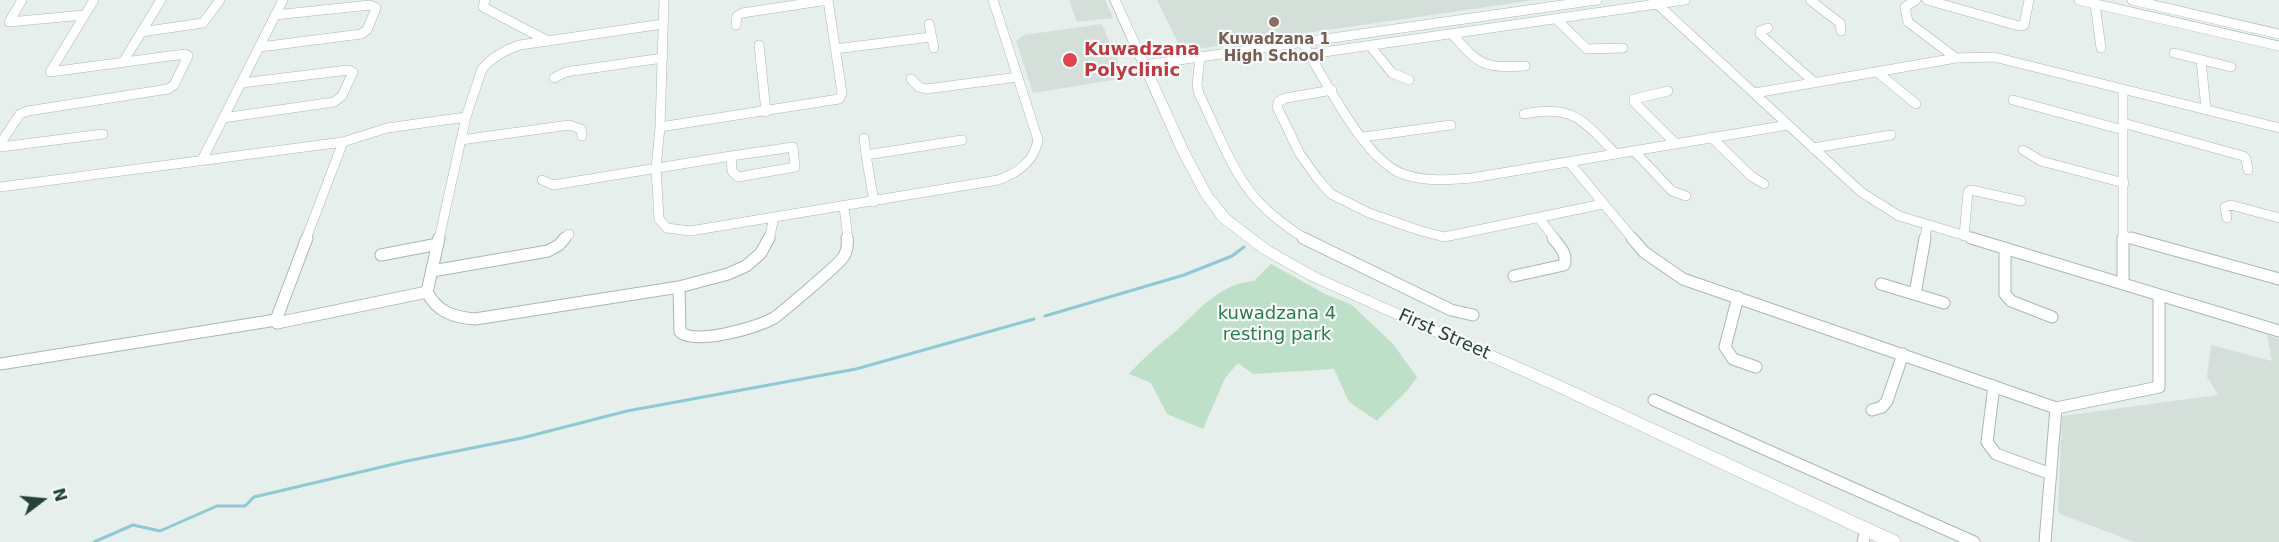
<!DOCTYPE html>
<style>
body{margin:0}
#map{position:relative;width:2279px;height:542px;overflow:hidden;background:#e6efeb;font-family:"DejaVu Sans",sans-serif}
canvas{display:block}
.north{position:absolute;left:12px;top:470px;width:60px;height:60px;-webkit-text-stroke:4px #f7fbf9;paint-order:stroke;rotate:74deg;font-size:16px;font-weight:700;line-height:24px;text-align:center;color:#24423a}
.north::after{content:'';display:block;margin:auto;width:21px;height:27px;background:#24423a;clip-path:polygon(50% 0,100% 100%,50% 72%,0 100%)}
</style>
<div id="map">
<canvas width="2279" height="542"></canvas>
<div class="north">N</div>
</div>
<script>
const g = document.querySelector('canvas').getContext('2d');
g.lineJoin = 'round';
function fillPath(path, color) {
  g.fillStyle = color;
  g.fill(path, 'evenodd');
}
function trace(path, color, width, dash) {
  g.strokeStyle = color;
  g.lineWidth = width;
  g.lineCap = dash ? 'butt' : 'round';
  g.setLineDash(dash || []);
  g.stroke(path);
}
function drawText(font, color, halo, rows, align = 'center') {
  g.font = font + ' "DejaVu Sans",sans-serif';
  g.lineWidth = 4.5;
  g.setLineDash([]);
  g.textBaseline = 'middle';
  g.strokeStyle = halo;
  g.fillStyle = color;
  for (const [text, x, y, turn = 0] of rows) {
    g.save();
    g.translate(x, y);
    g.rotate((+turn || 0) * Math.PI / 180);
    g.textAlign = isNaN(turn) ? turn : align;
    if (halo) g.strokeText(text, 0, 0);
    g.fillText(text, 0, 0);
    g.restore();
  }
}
fillPath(new Path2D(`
 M1069,0H1105L1113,18L1077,22Z
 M1157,0H1535L1182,51Z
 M1102,24L1125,78L1033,93L1016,41L1024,35Z
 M2267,335L2279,339V542H2134L2058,513L2062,416L2218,395L2207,377L2211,345L2272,361Z`), '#d4dfda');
fillPath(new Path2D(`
 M1271,264L1325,294L1352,305L1393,344L1417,377C1407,394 1390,406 1377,421L1349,402L1334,369L1253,374L1238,363L1225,378L1203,429L1167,414L1151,383L1129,374C1144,357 1160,344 1177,330C1200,309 1221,283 1254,281Z`), '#bfe0c8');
trace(new Path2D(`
 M1045,316L1184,275L1232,256L1244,247
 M94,542L133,525L160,531L217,506H245L254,497L407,461L522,438L627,411L856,369L1034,319`), '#8ec9d4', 3);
const minorFar1 = new Path2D(`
 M22,0L9,22L84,15
 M485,0L483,7L546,40
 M664,0L660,127L656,168L659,219L667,228L690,231L998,180C1018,173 1034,162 1038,140L993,0
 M1653,0L1861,192L1899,216L1976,239
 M1810,0L1840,23L1841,31
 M1916,0L1905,7L1908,22L1956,58
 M1927,0L2019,26L2024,25L2029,0
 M2079,0L2279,46
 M2132,0L2279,34
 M2095,4L2101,48
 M1556,19L1587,49L1623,48
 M929,24L934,48
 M736,25L737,16L742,13L828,0
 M1768,28L1760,31V34L1815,83
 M141,32L203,23L220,0
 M1453,35C1480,66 1484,68 1525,66
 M1303,44C1326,80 1363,159 1403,174C1425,182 1449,180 1472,178L1788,125
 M759,45L766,112
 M260,47L361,34L367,30L376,8L370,5L275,15
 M1371,47L1392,73L1409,80
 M835,49L931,37
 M2174,53L2231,67
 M1310,54L1685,0
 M1200,57L1197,85L1199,94C1213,122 1228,161 1246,186C1261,208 1283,225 1306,239
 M2201,60L2206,109
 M123,62L161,0
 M1144,65L1597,0
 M50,72L94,0
 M1877,72L1916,104
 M554,78L566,72L663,58
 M911,79L919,87L926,89L1018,77
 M1332,90L1286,98L1279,101L1277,107L1300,154L1317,178L1331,194L1369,213L1418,230L1444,237L1603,204
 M2123,90V239
 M1668,91L1634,99V102L1675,143
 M1755,93L1956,58L1994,57L2279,128
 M2013,100L2123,130
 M1524,114C1574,104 1583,121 1616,154
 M223,118L334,102L342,96L353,72L348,70L242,83
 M2123,123L2243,156L2246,159L2248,170
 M660,127L839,99L842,93L828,0
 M1363,137L1451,125
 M1711,137L1751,176L1764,184
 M864,138L866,155
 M461,140L569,125L581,129L582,136
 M0,144L20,114L28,111L168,89L174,85L188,56L185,54L50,72
 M0,147L103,134
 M793,147L795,167L738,177L732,171L731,156Z
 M1813,148L1891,135
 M2023,150L2041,161L2124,183
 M1634,151L1672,191L1686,196
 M202,160L283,0
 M1569,162L1633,239
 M542,180L553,185L731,156
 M0,187L343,142L387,128L466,117
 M874,202L866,155L962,140
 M844,207L848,239
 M1538,217L1555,239
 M2227,218L2225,207L2231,205L2279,218
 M1964,236L1968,192L1971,190L2021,201
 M2124,236L2136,239
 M306,239L343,142
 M439,239L466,117L482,69C492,57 505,50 520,45L663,24
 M564,239L569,234
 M769,239L774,218
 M1925,239L1927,225`);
const minor = new Path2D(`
 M307,238L276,320L277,323L427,292
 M439,238L427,292C437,312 453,317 475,319L679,287L728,274L746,266L761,253L769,238
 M1303,238L1451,310L1473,315
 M1632,238L1644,252L1683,279L2056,408L2045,542
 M1971,238L2279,331
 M2123,238V284
 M2131,238L2279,279
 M2005,248V294L2011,301L2052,317
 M381,255L438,244
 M432,271L548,251L559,245L565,238
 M1514,276L1564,265C1568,254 1560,247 1553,238
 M1881,284L1944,303
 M679,287L680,332C696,345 756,328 774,318C782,312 841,263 844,256C847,251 848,243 847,238
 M1915,294L1925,238
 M1738,297L1725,347L1733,359L1756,367
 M0,364L276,320
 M1994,386L1987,442L1996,454L2051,474
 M1654,400L1974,542
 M2056,408L2159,387V295
 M1872,410L1882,407L1887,401L1903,354
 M1863,542L1866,530`);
const tertiary = new Path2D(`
 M1110,0H1120L1189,151L1212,194L1229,215L1271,247L1319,274L1559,380L1899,537L1901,542H1877L1549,388L1309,280L1261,253L1219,221L1201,196L1177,151Z`);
trace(minorFar1, '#a8b8b2', 10);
trace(minor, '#a8b8b2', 13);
trace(tertiary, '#a8b8b2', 1);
trace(minorFar1, '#fff', 9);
trace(minor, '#fff', 11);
fillPath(tertiary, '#fff');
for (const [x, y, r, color] of [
 [1274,22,6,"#8d6e63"],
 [1070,60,8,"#e0444e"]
]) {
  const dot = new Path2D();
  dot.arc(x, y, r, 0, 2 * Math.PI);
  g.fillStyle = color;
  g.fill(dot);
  trace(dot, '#f7fbf9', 2);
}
drawText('bold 15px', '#785e54', '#f7fbf9', [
 ["Kuwadzana 1",1274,40],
 ["High School",1274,57]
]);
drawText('bold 18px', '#be3a42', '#f7fbf9', [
 ["Kuwadzana",1084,50],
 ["Polyclinic",1084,71]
], 'left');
drawText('18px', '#2d7a4b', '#f7fbf9', [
 ["kuwadzana 4",1277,314],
 ["resting park",1277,335]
]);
drawText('18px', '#24423a', '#f7fbf9', [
 ["First Street",1444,335,24]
]);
</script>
